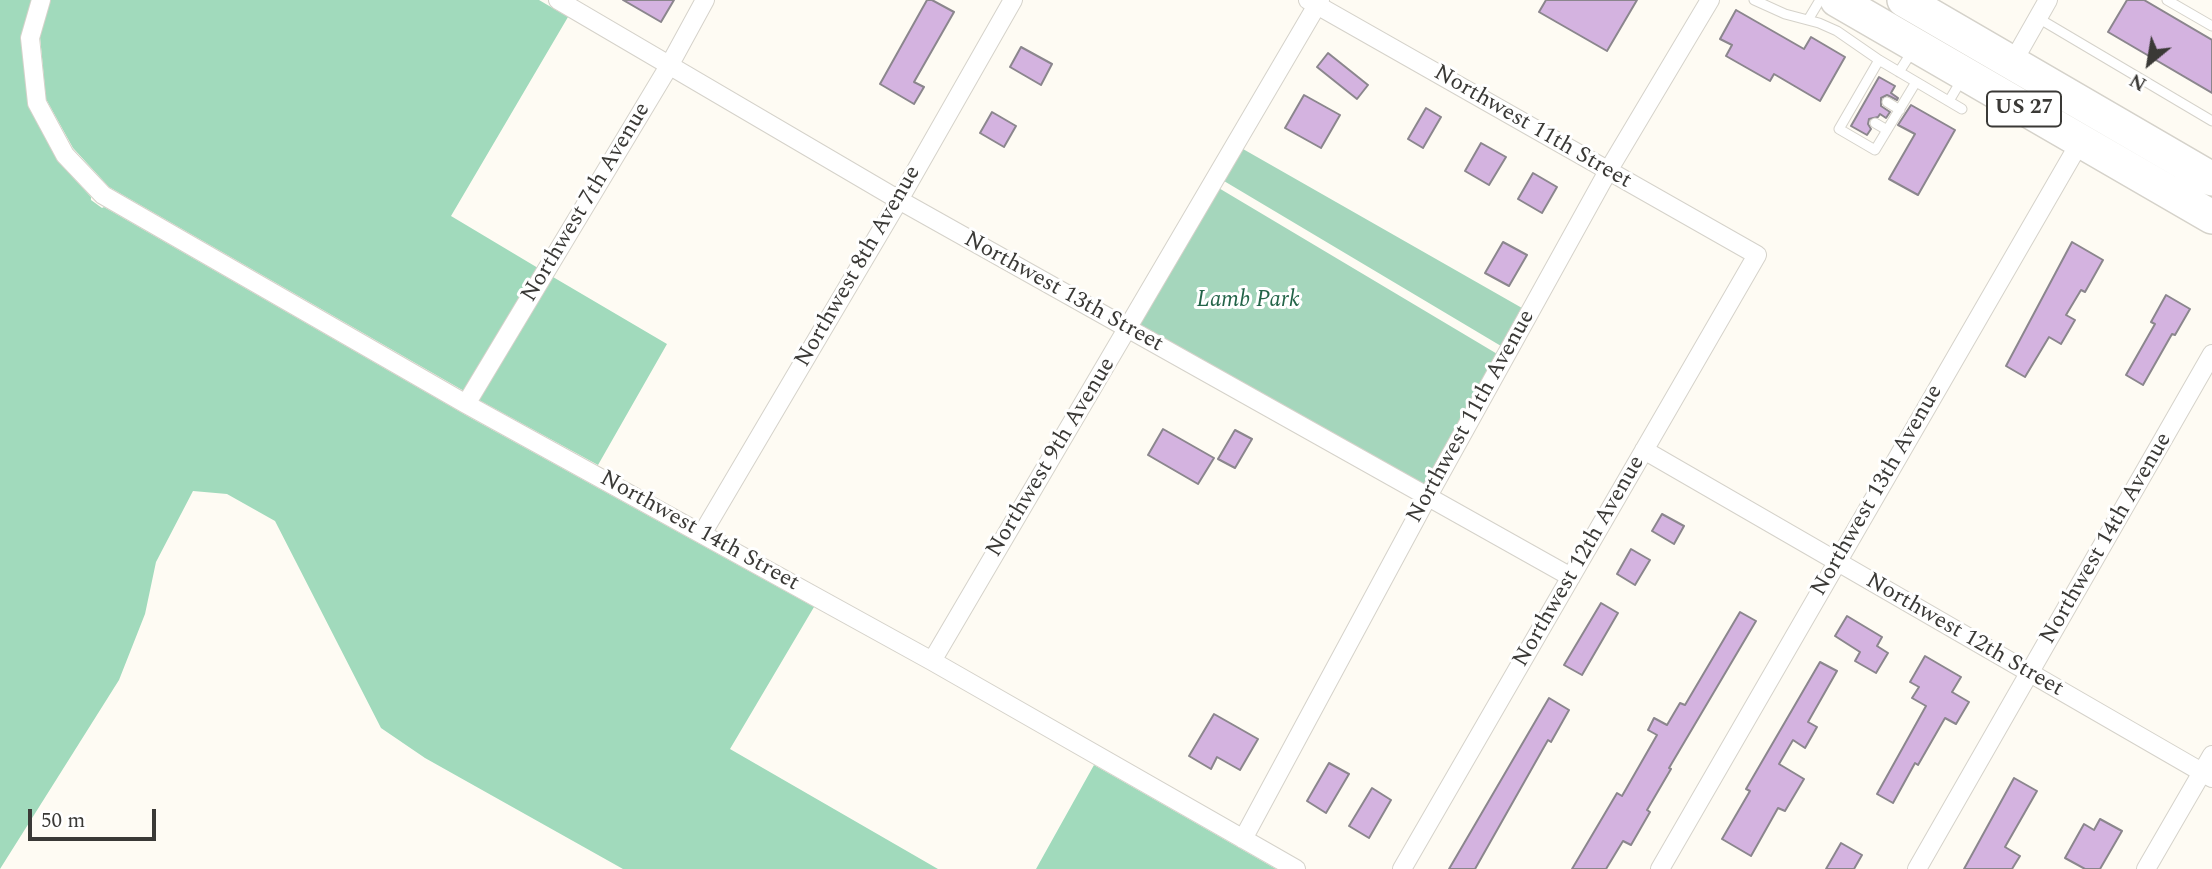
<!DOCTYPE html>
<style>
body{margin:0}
#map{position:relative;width:2212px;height:869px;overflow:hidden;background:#fefbf3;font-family:Spectral,serif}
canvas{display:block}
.north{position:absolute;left:2114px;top:28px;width:70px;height:70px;-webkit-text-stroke:5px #fff;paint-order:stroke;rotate:210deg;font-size:19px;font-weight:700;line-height:28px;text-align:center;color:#3a3936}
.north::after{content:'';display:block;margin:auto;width:24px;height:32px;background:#3a3936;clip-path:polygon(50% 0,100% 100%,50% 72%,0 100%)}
.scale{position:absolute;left:28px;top:809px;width:128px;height:32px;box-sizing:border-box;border:4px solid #3a3936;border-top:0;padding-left:9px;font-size:21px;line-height:24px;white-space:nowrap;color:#3a3936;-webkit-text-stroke:5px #fff;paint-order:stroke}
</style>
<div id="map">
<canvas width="2212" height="869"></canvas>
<div class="north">N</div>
<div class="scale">50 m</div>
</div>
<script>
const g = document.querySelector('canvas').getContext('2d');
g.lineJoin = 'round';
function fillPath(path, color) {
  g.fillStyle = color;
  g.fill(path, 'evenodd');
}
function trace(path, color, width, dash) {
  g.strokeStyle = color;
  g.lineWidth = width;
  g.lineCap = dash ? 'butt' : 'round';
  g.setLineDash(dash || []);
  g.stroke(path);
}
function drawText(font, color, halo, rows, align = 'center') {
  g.font = font + ' Spectral,serif';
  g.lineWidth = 6;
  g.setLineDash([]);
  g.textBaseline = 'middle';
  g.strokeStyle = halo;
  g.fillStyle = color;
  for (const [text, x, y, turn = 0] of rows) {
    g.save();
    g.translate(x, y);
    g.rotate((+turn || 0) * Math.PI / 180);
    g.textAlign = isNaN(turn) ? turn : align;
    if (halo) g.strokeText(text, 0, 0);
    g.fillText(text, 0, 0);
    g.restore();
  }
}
fillPath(new Path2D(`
 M1243,149L1522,308L1501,346L1224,181Z
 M1212,184L1504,358L1428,496L1127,329Z`), '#a5d6bc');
fillPath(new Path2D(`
 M0,0H32L21,40L28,105L57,160L91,197V200L102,208L104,207L469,417L814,607L730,749L938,869H623L425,758L381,728L275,521L227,494L193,491L156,562L145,614L119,680L0,869Z
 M50,0H539L568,17L451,216L538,268L464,391L109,187L73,148L46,99L40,37Z
 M553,277L667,344L598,465L479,400Z
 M1094,765L1276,869H1036Z`), '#a1dabc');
const building = new Path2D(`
 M623,0H674L661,22Z
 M927,0H932L954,12L914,82L924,87L914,104L880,84Z
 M1546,0H1637L1607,51L1539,12Z
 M2127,0H2144L2212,40V93L2108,32Z
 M1736,10L1804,49L1811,37L1845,57L1820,101L1774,74L1770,81L1726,56L1732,45L1720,39Z
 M1021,47L1052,64L1041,85L1010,67Z
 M1328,53L1368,85L1357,99L1317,67Z
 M1879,77L1895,86L1891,93L1898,98L1897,100L1887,95L1881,98V106L1890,112L1886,118L1880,114L1878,117L1869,119L1868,124L1871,129L1867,135L1851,126Z
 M1304,95L1340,115L1321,148L1285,128Z
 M1911,105L1955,130L1918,195L1889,179L1915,134L1898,125Z
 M1426,108L1441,117L1423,148L1408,139Z
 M992,112L1016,126L1004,147L980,133Z
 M1481,143L1506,157L1489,185L1465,171Z
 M1533,173L1557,187L1542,213L1518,199Z
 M1503,242L1527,255L1509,286L1485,273Z
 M2072,242L2103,260L2085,292L2081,290L2066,315L2075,320L2061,344L2049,337L2025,377L2006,366Z
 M2166,295L2190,309L2175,335L2172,334L2143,385L2126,375L2155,324L2151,322Z
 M1163,429L1214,458L1198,484L1148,455Z
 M1235,430L1252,439L1235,468L1218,459Z
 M1662,514L1684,526L1674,544L1652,531Z
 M1631,549L1650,560L1635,585L1617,574Z
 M1601,603L1618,613L1582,675L1564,665Z
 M1740,612L1756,621L1669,768L1671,769L1647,810L1650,812L1631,845L1623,841L1606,869H1572L1617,793L1622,796L1657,735L1648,730L1654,718L1667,725L1680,703L1685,705Z
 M1847,616L1882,637L1877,646L1888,653L1876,673L1855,661L1860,652L1835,636Z
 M1925,656L1961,677L1952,692L1969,702L1956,724L1945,718L1918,765L1915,763L1893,803L1877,794L1926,706L1912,698L1919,687L1910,682Z
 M1820,662L1837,671L1808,722L1817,727L1805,748L1793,740L1779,764L1804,779L1785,811L1778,808L1751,856L1722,839L1750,791L1746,789Z
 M1549,698L1569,710L1551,742L1548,740L1475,869H1449Z
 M1214,714L1258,739L1240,770L1217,757L1211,769L1189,756Z
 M1329,763L1349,774L1326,813L1307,801Z
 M2014,778L2037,791L2005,847L2020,856L2012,869H1964Z
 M1372,788L1391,800L1369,838L1349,826Z
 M2100,819L2122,831L2100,869H2085L2065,858L2084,824L2094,830Z
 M1841,843L1862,855L1854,869H1826Z`);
fillPath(building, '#d4b3e0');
trace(building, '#8b868d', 2);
const lane = new Path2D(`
 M1754,0L1785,14L1819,23L1837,31L1879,60L1962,109
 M2167,0L2212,26
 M2038,18L2212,121
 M1808,20L1820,0
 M1879,60L1839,129L1875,150L1916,82
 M1899,72L1913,50
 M1949,101L1962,79
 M1887,102L1900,110
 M1875,123L1887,130`);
const street = new Path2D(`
 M41,0L30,38L37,103L65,155L103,195L466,404L932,661L1296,869
 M558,0L899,200L1571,577
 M1308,0L1757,255L1402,869
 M2010,67L2048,0
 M466,404L669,66L705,0
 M1644,450L2212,778
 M702,534L899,200L1013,0
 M932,661L1320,0
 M1243,839L1428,496L1608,171L1710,0
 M1660,869L2083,137
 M1917,869L2212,354
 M2146,869L2212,755`);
const highway = new Path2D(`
 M1837,0L2212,217
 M1904,0L2212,179`);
trace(lane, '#d5d2ca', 11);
trace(street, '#d5d2ca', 20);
trace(highway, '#d5d2ca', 36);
trace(lane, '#fff', 9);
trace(street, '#fff', 18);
trace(highway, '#fff', 33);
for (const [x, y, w] of [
 [2024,109,74]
]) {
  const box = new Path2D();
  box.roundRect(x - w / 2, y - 17.5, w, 35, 5);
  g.fillStyle = '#fff';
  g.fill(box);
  trace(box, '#3a3936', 2);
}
drawText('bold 21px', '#3a3936', null, [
 ["US 27",2024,109]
]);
drawText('23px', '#3a3936', '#fff', [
 ["Northwest 11th Street",1532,128,30],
 ["Northwest 7th Avenue",587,203,-59],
 ["Northwest 8th Avenue",859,267,-60],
 ["Northwest 13th Street",1063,293,29],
 ["Northwest 11th Avenue",1472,417,-61],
 ["Northwest 9th Avenue",1052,458,-59],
 ["Northwest 13th Avenue",1878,491,-60],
 ["Northwest 14th Street",699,532,29],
 ["Northwest 14th Avenue",2107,539,-60],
 ["Northwest 12th Avenue",1580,562,-60],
 ["Northwest 12th Street",1964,636,30]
]);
drawText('italic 23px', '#236448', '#fff', [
 ["Lamb Park",1248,301]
]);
</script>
